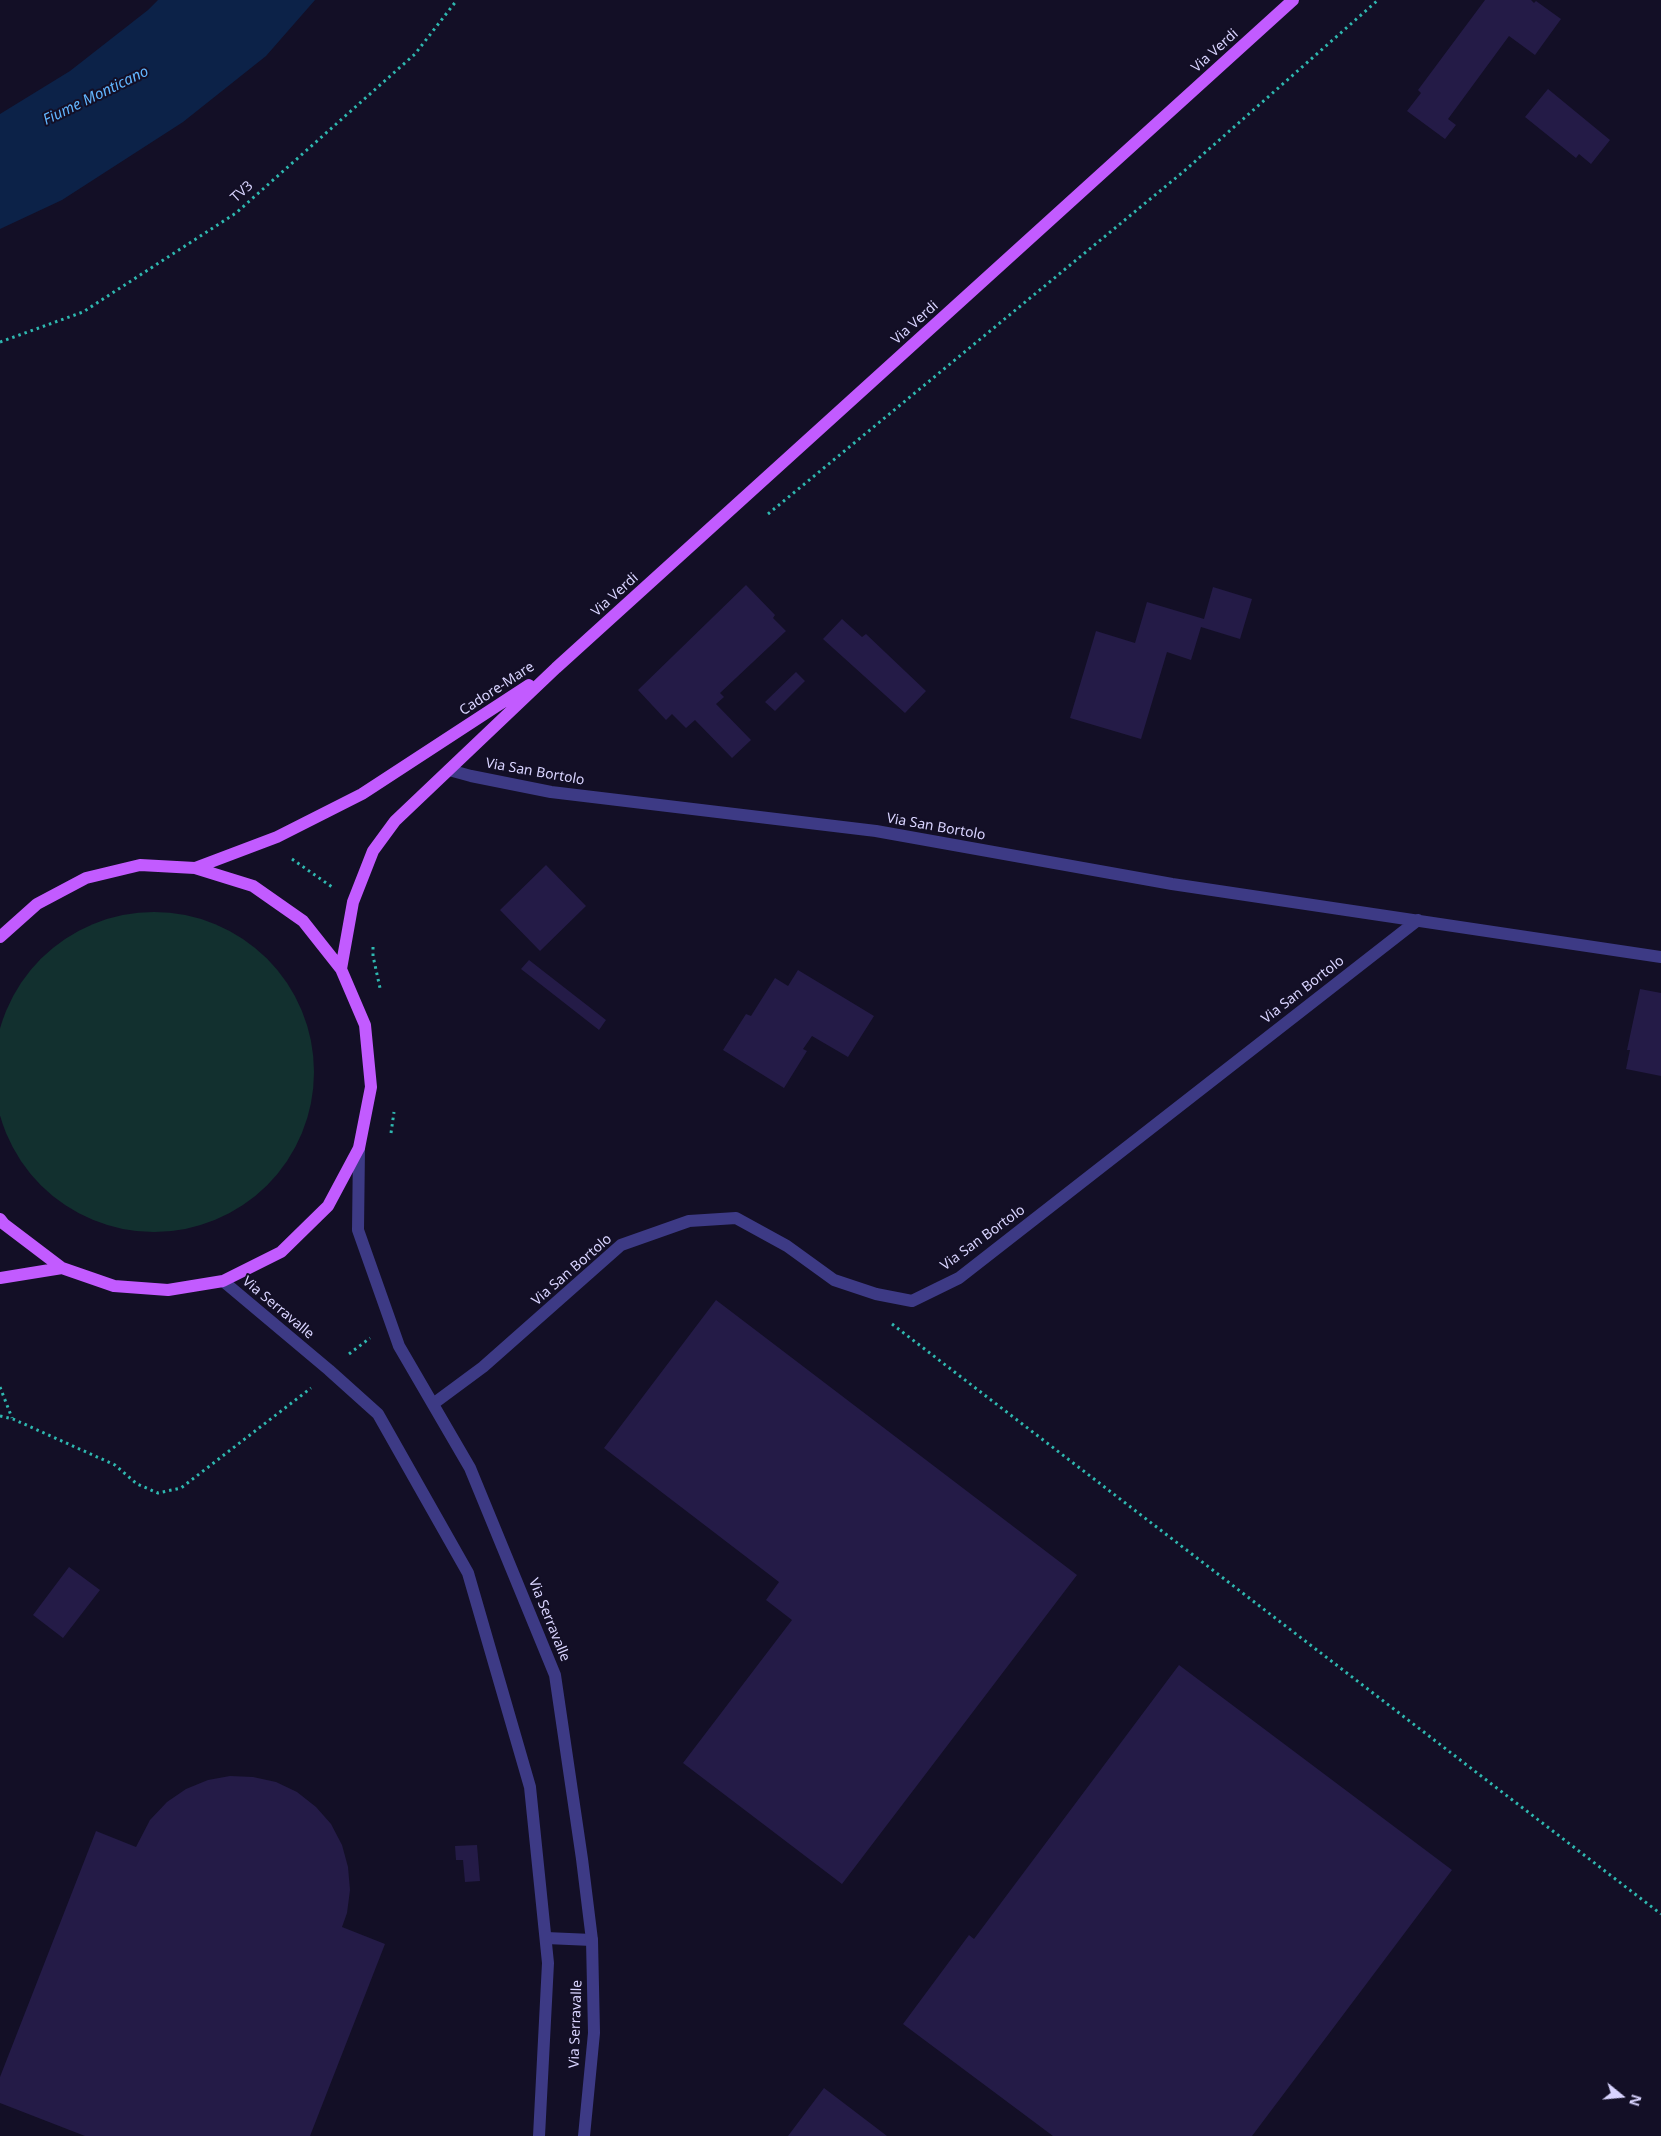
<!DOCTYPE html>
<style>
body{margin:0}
#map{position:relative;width:1661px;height:2136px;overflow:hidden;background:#130f26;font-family:"Noto Sans",sans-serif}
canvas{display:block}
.north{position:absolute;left:1596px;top:2071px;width:50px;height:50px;-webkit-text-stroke:4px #130f26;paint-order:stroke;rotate:107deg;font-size:14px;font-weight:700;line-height:20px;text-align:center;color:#d9d4ff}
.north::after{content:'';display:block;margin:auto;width:18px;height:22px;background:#d9d4ff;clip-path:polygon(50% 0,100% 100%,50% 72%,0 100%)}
</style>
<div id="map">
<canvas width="1661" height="2136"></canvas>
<div class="north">N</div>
</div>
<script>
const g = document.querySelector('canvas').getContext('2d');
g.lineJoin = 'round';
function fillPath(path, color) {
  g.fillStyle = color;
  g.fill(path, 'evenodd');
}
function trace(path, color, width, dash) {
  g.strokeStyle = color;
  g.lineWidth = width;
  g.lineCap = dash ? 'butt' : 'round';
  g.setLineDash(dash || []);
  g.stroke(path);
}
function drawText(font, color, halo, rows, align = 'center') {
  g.font = font + ' "Noto Sans",sans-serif';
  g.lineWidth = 4;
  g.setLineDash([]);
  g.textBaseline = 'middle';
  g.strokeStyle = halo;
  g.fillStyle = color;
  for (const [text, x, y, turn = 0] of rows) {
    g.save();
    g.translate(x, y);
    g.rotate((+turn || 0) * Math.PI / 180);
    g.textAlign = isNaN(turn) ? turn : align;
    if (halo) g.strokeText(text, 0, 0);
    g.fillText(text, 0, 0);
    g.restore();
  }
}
fillPath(new Path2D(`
 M-6 1072a160 160 0 1 1 320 0a160 160 0 1 1-320 0Z`), '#12302f');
fillPath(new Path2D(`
 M158,0H315L266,56L183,122L62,200L0,229V114L70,71L148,10Z`), '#0c2248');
fillPath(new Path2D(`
 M1485,0H1531L1534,3L1536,1L1561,19L1535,55L1509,36L1448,119L1456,125L1445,139L1407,111L1421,93L1418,90Z
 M1548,89L1610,140L1591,164L1579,154L1576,158L1525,117Z
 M746,585L775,615L773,618L786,631L720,693L724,697L716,704L751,740L732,758L695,720L686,728L672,714L666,720L638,690Z
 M1213,587L1252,599L1240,639L1201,627L1191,660L1167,652L1141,739L1070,718L1096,631L1135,643L1147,602L1204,619Z
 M842,619L862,637L866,634L926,691L905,713L823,639Z
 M796,672L805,681L775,711L765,702Z
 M546,865L586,906L540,951L500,910Z
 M529,960L606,1020L599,1030L521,969Z
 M798,970L874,1016L848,1057L812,1036L803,1049L807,1051L784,1088L723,1050L746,1014L751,1016L775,978L788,986Z
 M1640,989L1661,993V1076L1626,1069L1630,1050H1627Z
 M716,1300L1077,1575L842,1884L683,1763L792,1620L766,1600L779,1582L604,1448Z
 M69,1567L100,1590L63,1638L33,1615Z
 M1179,1665L1452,1870L1252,2136H1053L903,2024L969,1935L974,1939Z
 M230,1776L253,1777L276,1782L297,1792L316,1807L331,1824L342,1845L348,1867L350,1890L347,1913L342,1927L385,1944L310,2136H85L0,2103V2077L96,1831L136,1847L150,1820L167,1802L186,1789L208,1780Z
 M477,1845L480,1881L465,1882L463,1860H456L455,1846Z
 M824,2088L887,2136H788Z`), '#241b47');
trace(new Path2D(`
 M0,342L83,312L236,213L415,54L457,0
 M768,514L1183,172L1378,0
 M292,859L332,887
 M373,947V956L380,988
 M391,1133L394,1112
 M892,1324L1661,1914
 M349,1354L370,1338
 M0,1387L12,1418
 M0,1416L13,1419L115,1465L137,1484L158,1493L181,1488L311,1388`), '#2fb8b0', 3, [2.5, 4]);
trace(new Path2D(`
 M546,1938L592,1940`), '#3d3a85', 12);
trace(new Path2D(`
 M449,770L471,776L551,792L876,831L1172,884L1661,957
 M359,1148L358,1230L399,1346L470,1468L555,1675L582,1859L592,1940L594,2033L584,2136
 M223,1281L329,1370L378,1414L468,1573L530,1787L548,1963L539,2136
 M433,1404L483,1367L621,1245L689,1221L736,1218L787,1246L834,1280L876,1294L912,1301L959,1278L1418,920`), '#3d3a85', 12);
trace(new Path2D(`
 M195,868L277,837L362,794L529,685
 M0,937L37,904L86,878L140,865L195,868L253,886L303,921L341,969L365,1025L371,1087L359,1148L328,1206L281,1252L223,1281L168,1290L114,1286L62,1268L4,1224L0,1219
 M341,969L353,902L373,851L395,821L556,668L1293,0
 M0,1278L62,1268`), '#c25bff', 12);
drawText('14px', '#d9d4ff', '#130f26', [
 ["Via Verdi",1215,51,-42],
 ["TV3",242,192,-42],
 ["Via Verdi",915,323,-42],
 ["Via Verdi",615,595,-42],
 ["Cadore-Mare",497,689,-33],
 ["Via San Bortolo",535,772,10],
 ["Via San Bortolo",936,827,10],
 ["Via San Bortolo",1303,990,-38],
 ["Via San Bortolo",983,1238,-36],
 ["Via San Bortolo",572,1270,-41],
 ["Via Serravalle",278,1308,40],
 ["Via Serravalle",549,1620,68],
 ["Via Serravalle",576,2024,-88]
]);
drawText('italic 15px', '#62b6ff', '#130f26', [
 ["Fiume Monticano",96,96,-26]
]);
</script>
